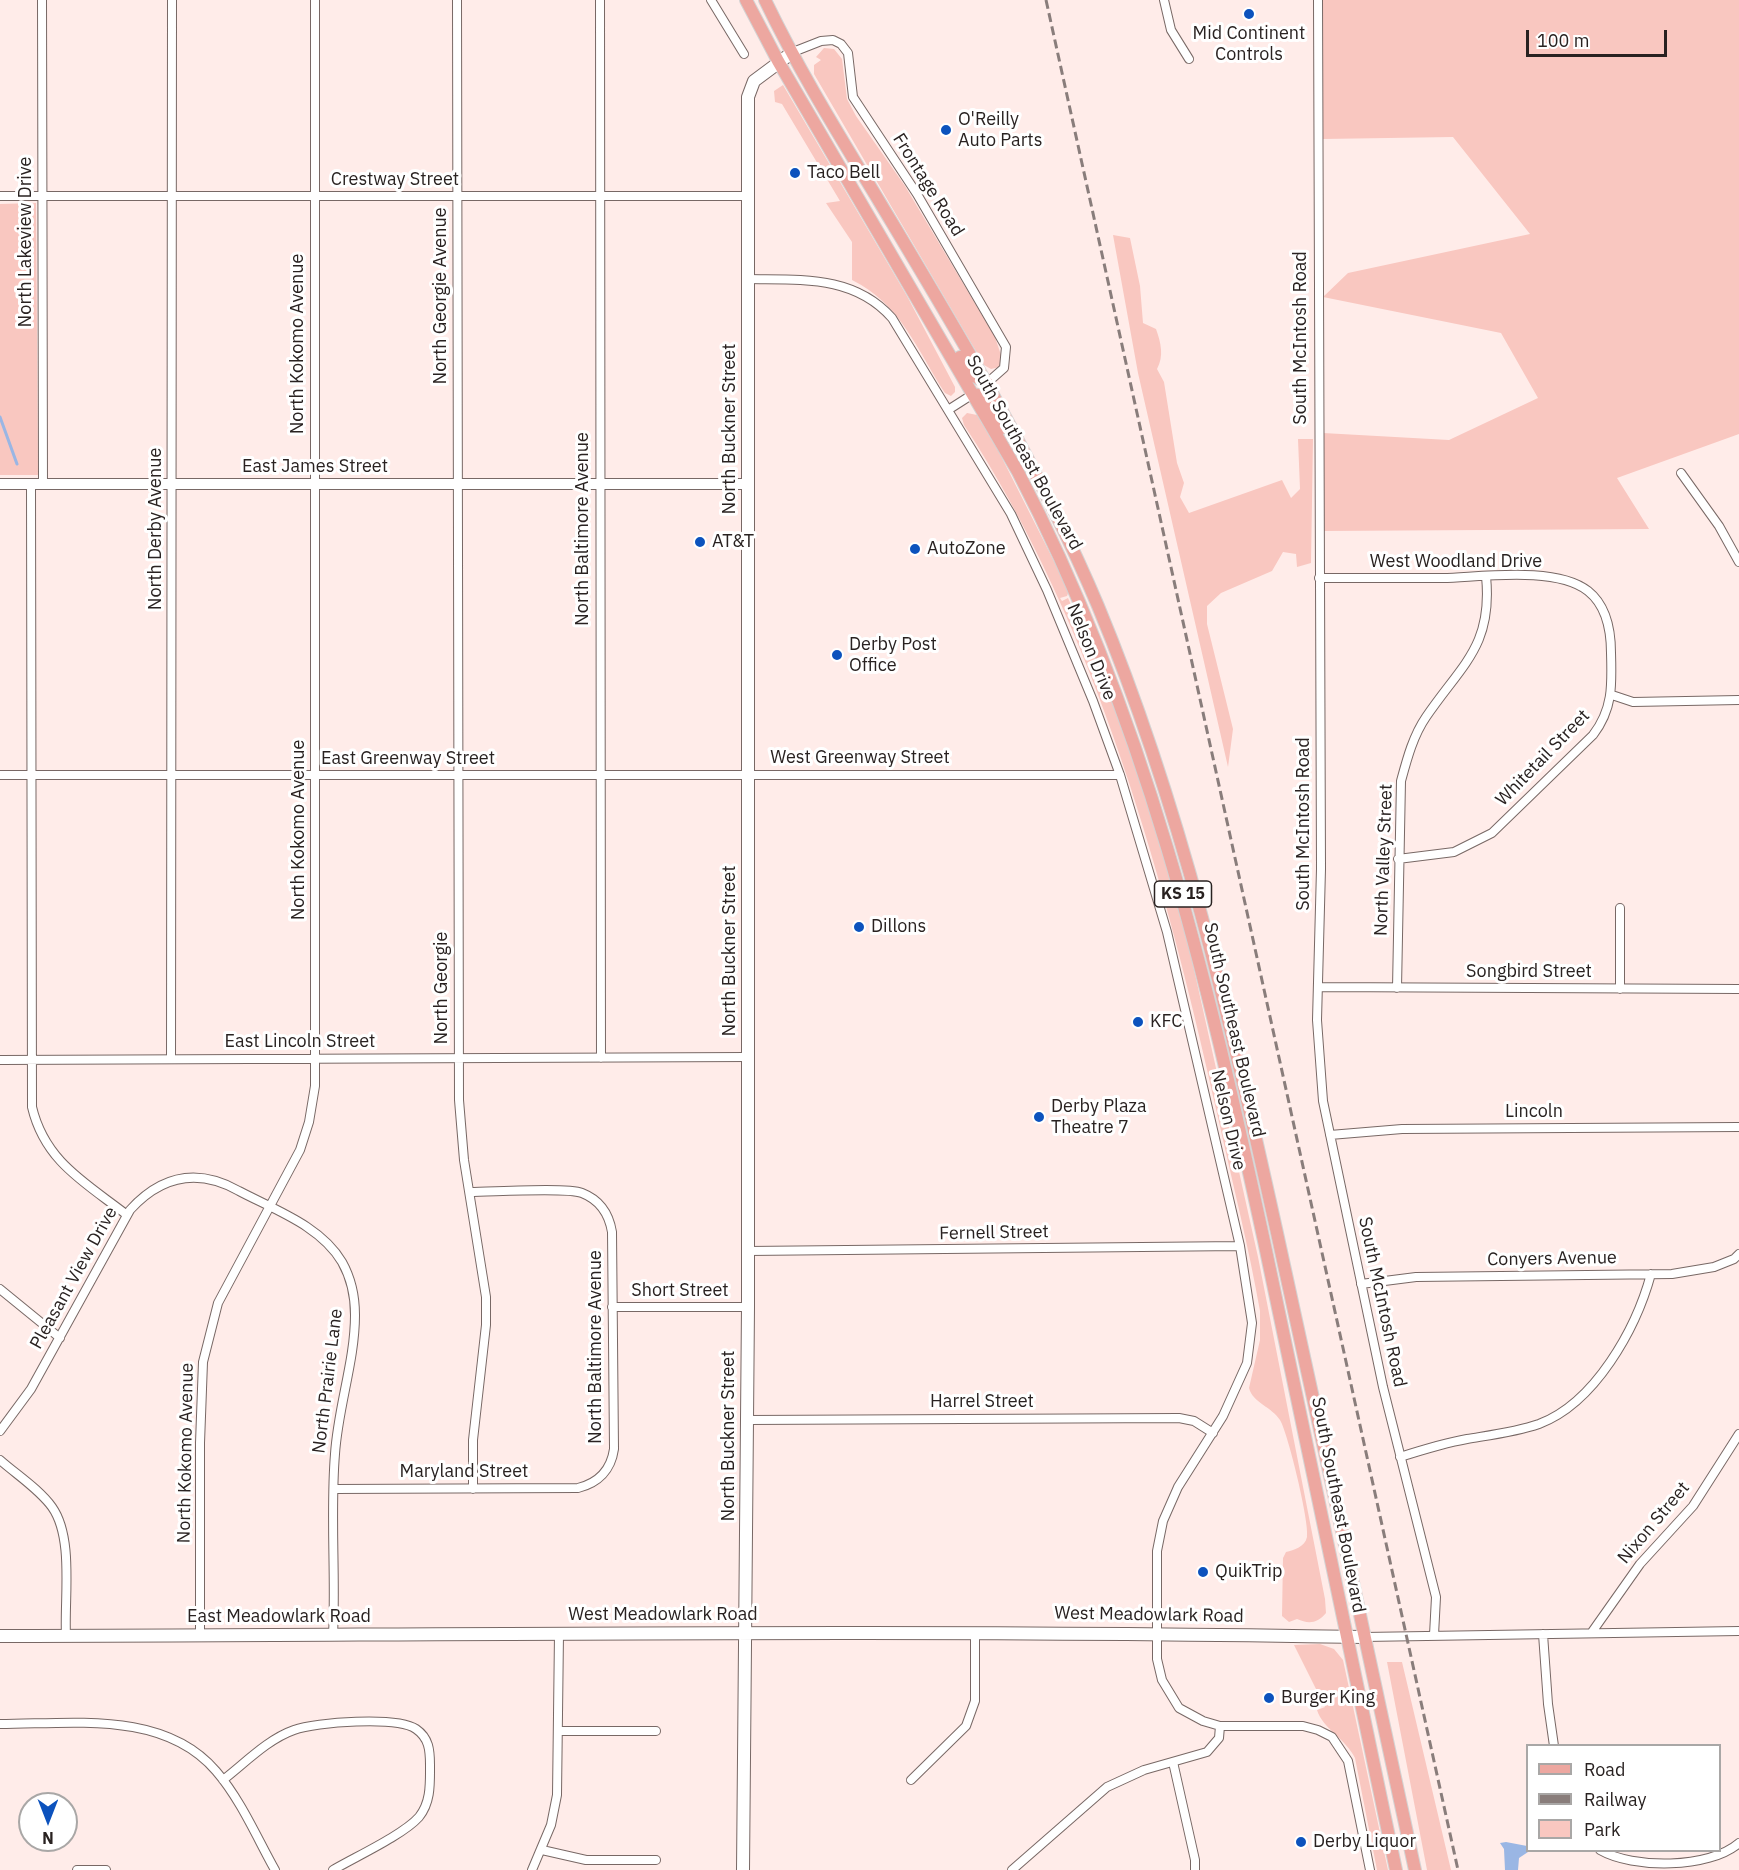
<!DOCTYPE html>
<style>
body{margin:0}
#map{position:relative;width:1739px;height:1870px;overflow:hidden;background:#ffece9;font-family:"IBM Plex Sans",sans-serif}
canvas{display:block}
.legend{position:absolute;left:1526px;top:1744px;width:195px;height:108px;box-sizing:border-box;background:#fff;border:2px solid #a9a7a6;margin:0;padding:8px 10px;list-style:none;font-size:18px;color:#292221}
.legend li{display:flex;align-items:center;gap:12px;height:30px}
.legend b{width:30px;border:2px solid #a9a7a6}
.north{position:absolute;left:18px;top:1792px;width:60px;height:60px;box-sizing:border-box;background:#fff;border:2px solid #a9a7a6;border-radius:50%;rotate:180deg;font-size:16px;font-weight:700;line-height:24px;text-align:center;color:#292221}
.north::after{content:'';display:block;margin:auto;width:21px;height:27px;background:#0c52bd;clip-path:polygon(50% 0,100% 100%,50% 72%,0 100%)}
.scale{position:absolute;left:1526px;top:30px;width:141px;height:27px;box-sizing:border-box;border:3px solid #292221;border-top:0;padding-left:8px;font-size:18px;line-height:21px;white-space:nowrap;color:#292221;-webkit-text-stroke:4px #fff;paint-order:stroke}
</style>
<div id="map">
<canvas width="1739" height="1870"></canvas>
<ul class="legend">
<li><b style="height:8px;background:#eda7a0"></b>Road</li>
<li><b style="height:8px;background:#897d7b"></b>Railway</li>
<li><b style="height:16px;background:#f9c7c0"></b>Park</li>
</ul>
<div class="north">N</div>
<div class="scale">100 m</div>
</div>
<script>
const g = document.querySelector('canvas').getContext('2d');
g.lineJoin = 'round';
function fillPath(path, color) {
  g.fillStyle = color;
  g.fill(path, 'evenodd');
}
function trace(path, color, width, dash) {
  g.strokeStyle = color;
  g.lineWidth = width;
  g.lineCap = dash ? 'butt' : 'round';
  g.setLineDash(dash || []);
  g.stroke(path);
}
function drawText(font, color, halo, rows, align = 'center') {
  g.font = font + ' "IBM Plex Sans",sans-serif';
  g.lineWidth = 6;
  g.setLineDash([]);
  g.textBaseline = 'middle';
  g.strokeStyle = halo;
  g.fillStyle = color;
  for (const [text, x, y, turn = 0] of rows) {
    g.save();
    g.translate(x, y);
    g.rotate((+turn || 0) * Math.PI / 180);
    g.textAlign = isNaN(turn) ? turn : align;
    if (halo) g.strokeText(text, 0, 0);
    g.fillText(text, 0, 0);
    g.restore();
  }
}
fillPath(new Path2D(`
 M1319,0H1739V434L1617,478L1649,529L1323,531V433L1449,440L1538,398L1501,333L1323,297L1348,273L1530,234L1453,137L1323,139Z
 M824,48L834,49L842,59L847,99L856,116L905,186L995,337L1001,355L1000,367L991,369L984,365L814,74V65L821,60L816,57Z
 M783,85L907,296L955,387V392L951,396L945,393C917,350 901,304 852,280V242L826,203L840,201L782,104L775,102L774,91Z
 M36,203L38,475H0V204Z
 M1113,235L1130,238L1140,286L1143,323L1156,329C1161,343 1164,356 1157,369L1164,382L1177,463L1184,483L1180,497L1189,513L1282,480L1291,498L1300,489L1298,439H1313L1311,563L1297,567L1296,554L1283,552L1272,571L1221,593L1207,606V624L1233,729L1228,767L1138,373Z
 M967,413L977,415L999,452L1069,591L1067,596L1060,598L1062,601L1068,598L1098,665L1144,786L1181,911L1258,1257L1325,1599L1326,1613C1317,1624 1308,1624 1297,1619L1289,1622L1282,1616L1283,1558L1286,1552C1294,1550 1305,1547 1307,1537C1310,1524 1288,1433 1280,1420C1272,1407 1253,1403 1249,1388L1260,1340V1311C1249,1248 1233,1185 1219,1122C1167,887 1097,627 964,425L962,418Z
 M1320,1644L1334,1649L1343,1660L1388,1870H1377L1355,1758C1345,1738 1323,1729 1317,1710L1325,1707L1294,1645Z
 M1387,1662H1402L1451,1870H1427Z`), '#f9c7c0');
fillPath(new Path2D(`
 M1506,1842L1527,1846L1528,1852L1519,1858L1518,1870H1505L1504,1849L1500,1843Z`), '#9ab6e4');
trace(new Path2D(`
 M0,417L17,464`), '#9ab6e4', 3);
const minor = new Path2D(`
 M42,0L43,484
 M457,0L459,1100L464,1160L486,1297V1325L473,1440V1489
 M600,0L601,1058
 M711,0L744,54
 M1164,0L1171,30L1189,59
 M1318,0L1321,869L1317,1020L1323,1101L1383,1387L1436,1597L1434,1635
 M793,52L821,41L833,40L841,44L848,53L853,97L917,194L1006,347L1004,368L987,383
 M0,196H749
 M748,279C801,280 854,275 892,318L1011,514L1047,590L1093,701L1120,775L1167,932L1240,1246L1252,1323L1247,1363L1223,1416L1178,1487L1163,1521L1157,1551V1659L1162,1680L1179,1708L1203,1721L1220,1726H1303L1318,1730L1332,1737L1348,1761L1370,1870
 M948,410L973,394
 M1681,473L1719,526L1739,562
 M31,484L32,1107C45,1162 86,1183 127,1215
 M1319,578C1360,578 1402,578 1443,578C1482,577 1556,566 1588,591C1607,606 1611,630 1611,653C1612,685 1613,709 1593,735L1492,833L1454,852L1398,859
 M1612,695L1633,702L1739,700
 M0,775H1120
 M1318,987L1739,989
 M1397,988L1401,781C1407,759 1413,736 1426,717C1462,664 1493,646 1486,576
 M1620,989V908
 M171,1059L172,0
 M0,1060L748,1057
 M1330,1135L1402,1129L1739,1127
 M748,1251L1240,1246
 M1361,1284L1416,1277L1672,1274L1714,1267L1734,1259L1739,1254
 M0,1289L60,1338
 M612,1307H748
 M747,1420L1179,1418L1194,1421L1213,1433
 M0,1431L31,1389L130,1210C162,1175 198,1168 239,1191C275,1210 321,1226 342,1262C351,1278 355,1297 355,1315C355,1361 338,1407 335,1454C330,1514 336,1575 333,1635
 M1400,1457C1422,1450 1444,1443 1467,1439C1491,1435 1516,1432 1539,1424C1595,1403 1636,1329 1651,1274
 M0,1460C17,1475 39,1489 52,1507C74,1538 64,1598 66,1636
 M334,1489L578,1488C598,1483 611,1470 614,1449L612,1232C609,1214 600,1200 582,1193C567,1187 492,1192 470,1192
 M1592,1632L1640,1564L1693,1506L1739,1434
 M1543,1634L1548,1704L1554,1746
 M200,1635V1443L203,1362L218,1303L300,1150L309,1122L315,1086V0
 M1364,1637L1739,1631
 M0,1724C72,1724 164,1710 216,1771C241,1800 257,1838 275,1870
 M558,1731H656
 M1173,1762L1195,1860V1870
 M223,1780C245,1763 268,1739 294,1730C316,1722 397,1716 416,1729C429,1738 430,1750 430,1765C430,1784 431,1802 419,1817C403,1835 355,1857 333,1870
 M911,1780L966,1726L975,1701V1632
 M542,1850L586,1860H656
 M1600,1850C1633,1869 1709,1869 1739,1843
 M77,1870H106
 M532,1870L551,1825L557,1795L559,1634
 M1012,1870L1107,1787L1144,1770L1207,1752L1219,1738L1220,1726`);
const tertiary = new Path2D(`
 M0,484H748`);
const secondary = new Path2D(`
 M0,1636C455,1635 909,1629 1364,1637
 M743,1870L748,1307V97L754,81L793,52`);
const primary = new Path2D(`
 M746,0L778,61L1018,472C1146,718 1206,973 1264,1241C1309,1451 1351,1661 1396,1870
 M765,0C798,69 839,135 879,201C958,333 1038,464 1098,606C1182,808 1230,1020 1277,1233C1324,1445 1369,1658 1415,1870
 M960,357L972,375L987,383
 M973,394C989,395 995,415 1002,428`);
trace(minor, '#786865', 10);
trace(tertiary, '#786865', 12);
trace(secondary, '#786865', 14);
trace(primary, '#d4d3d3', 14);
trace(minor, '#fff', 8);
trace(tertiary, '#fff', 10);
trace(secondary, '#fff', 12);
trace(primary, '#eda7a0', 12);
trace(new Path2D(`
 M1046,0L1458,1870`), '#897d7b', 3, [9, 4.5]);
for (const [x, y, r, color] of [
 [1249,14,6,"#0c52bd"],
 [946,130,6,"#0c52bd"],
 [795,173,6,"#0c52bd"],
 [700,542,6,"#0c52bd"],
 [915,549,6,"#0c52bd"],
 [837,655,6,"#0c52bd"],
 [859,927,6,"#0c52bd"],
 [1138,1022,6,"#0c52bd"],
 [1039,1117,6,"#0c52bd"],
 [1203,1572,6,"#0c52bd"],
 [1269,1698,6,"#0c52bd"],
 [1301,1842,6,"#0c52bd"]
]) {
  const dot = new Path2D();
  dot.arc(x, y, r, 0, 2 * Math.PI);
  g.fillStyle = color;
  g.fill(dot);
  trace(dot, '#fff', 2);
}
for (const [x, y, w] of [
 [1183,894,57]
]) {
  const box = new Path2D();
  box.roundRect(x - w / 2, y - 13, w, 26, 4.5);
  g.fillStyle = '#fff';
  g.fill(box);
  trace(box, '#292221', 1.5);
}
drawText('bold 16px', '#292221', null, [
 ["KS 15",1183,894]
]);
drawText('18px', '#292221', '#fff', [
 ["Mid Continent",1249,34,"center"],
 ["Controls",1249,55,"center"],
 ["O'Reilly",958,120],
 ["Auto Parts",958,141],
 ["Taco Bell",807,173],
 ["AT&T",712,542],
 ["AutoZone",927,549],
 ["Derby Post",849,645],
 ["Office",849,666],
 ["Dillons",871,927],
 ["KFC",1150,1022],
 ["Derby Plaza",1051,1107],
 ["Theatre 7",1051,1128],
 ["QuikTrip",1215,1572],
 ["Burger King",1281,1698],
 ["Derby Liquor",1313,1842]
], 'left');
drawText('18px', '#292221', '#fff', [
 ["Crestway Street",395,180],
 ["Frontage Road",928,185,58],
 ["North Lakeview Drive",26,242,-90],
 ["North Georgie Avenue",441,296,-90],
 ["South McIntosh Road",1301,338,-90],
 ["North Kokomo Avenue",298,344,-90],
 ["North Buckner Street",730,429,-90],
 ["South Southeast Boulevard",1024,453,61],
 ["East James Street",315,467],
 ["North Derby Avenue",156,529,-90],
 ["North Baltimore Avenue",583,529,-90],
 ["West Woodland Drive",1456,562],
 ["Nelson Drive",1091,652,68],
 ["West Greenway Street",860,758],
 ["Whitetail Street",1543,758,-46],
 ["East Greenway Street",408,759],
 ["South McIntosh Road",1304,824,-90],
 ["North Kokomo Avenue",299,830,-90],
 ["North Valley Street",1384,860,-88],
 ["North Buckner Street",730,951,-90],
 ["Songbird Street",1529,972],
 ["North Georgie",442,988,-90],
 ["South Southeast Boulevard",1234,1030,77],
 ["East Lincoln Street",300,1042],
 ["Lincoln",1534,1112],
 ["Nelson Drive",1228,1120,77],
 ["Fernell Street",994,1233,-1],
 ["Conyers Avenue",1552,1259,-1],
 ["Pleasant View Drive",74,1278,-61],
 ["Short Street",680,1291],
 ["South McIntosh Road",1382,1302,78],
 ["North Baltimore Avenue",596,1347,-90],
 ["North Prairie Lane",328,1381,-83],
 ["Harrel Street",982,1402],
 ["North Buckner Street",729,1436,-90],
 ["North Kokomo Avenue",186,1453,-89],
 ["Maryland Street",464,1472],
 ["South Southeast Boulevard",1338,1505,79],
 ["Nixon Street",1654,1523,-50],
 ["West Meadowlark Road",663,1615],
 ["West Meadowlark Road",1149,1615,1],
 ["East Meadowlark Road",279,1617]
]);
</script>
